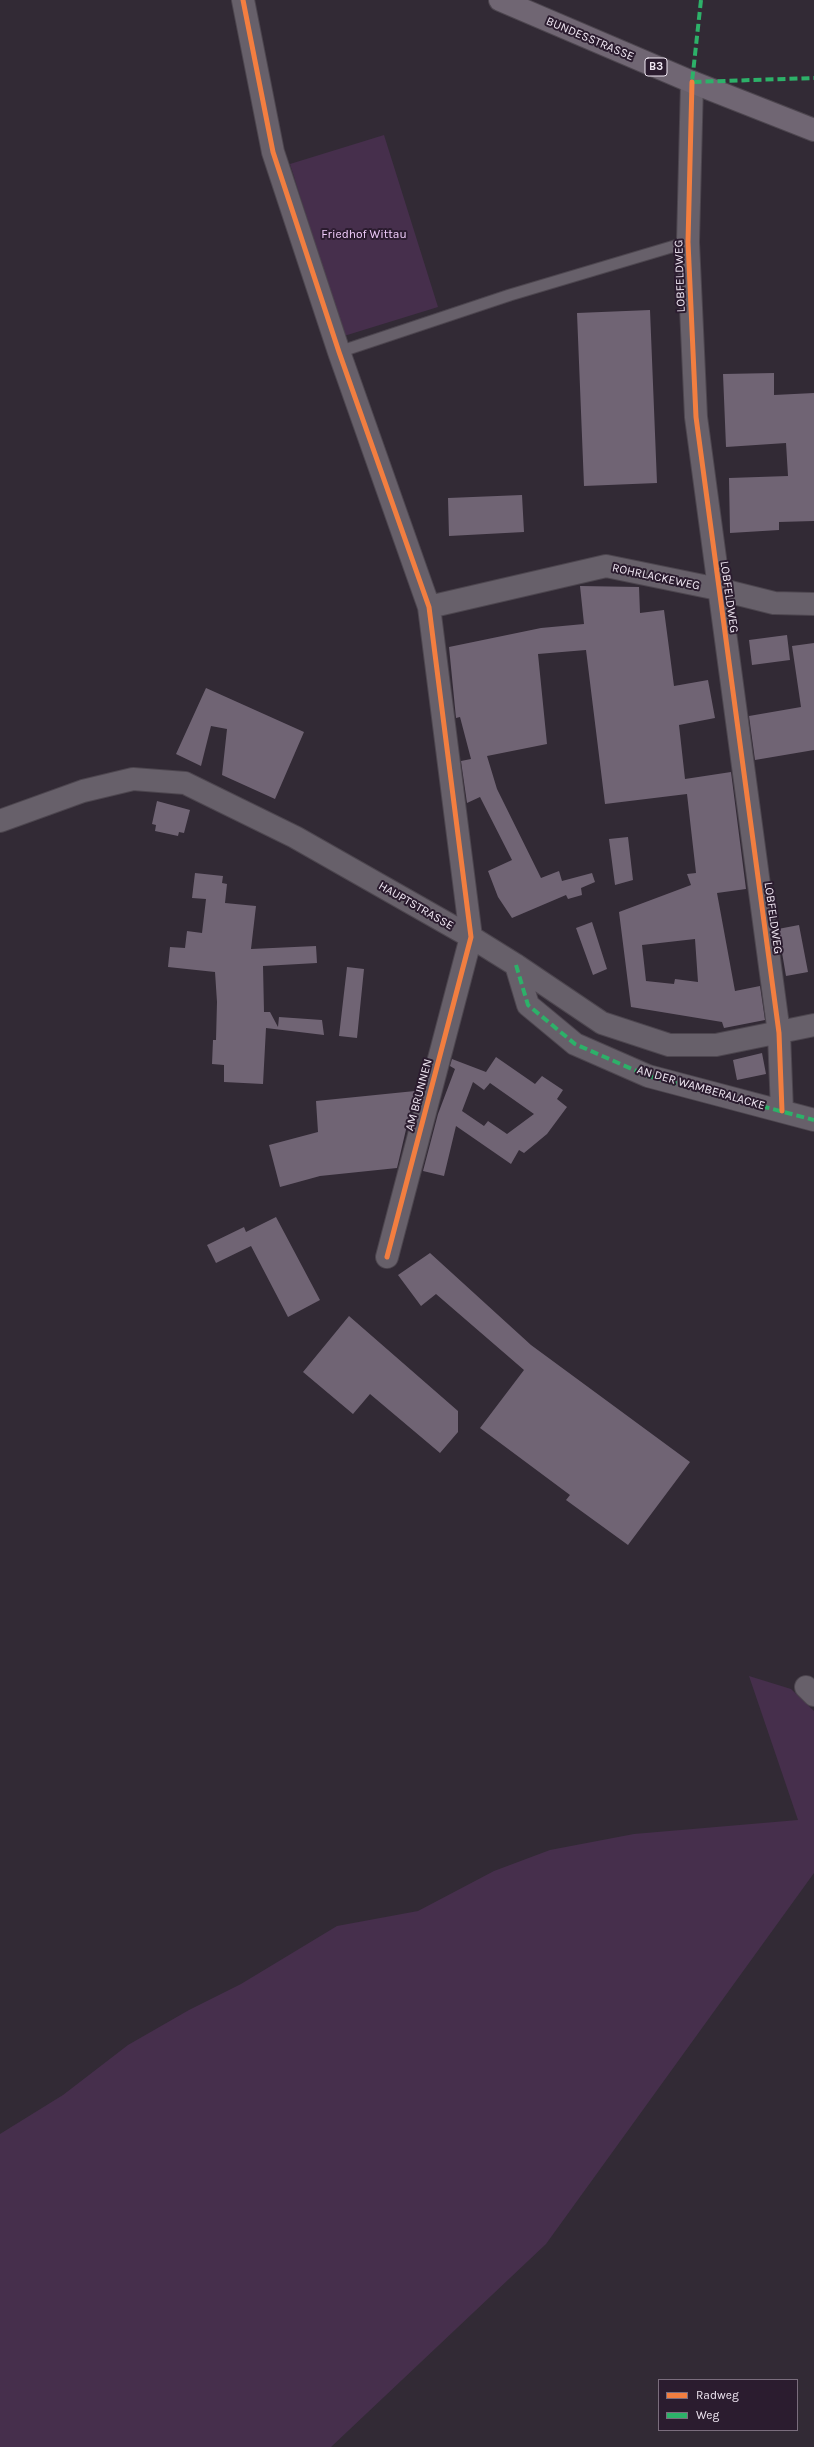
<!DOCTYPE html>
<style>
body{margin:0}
#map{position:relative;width:814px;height:2447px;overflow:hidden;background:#322a35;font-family:Karla,sans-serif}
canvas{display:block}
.legend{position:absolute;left:658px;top:2379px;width:140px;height:52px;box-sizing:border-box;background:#2b1c2f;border:1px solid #7a6d7d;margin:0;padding:5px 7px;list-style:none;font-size:12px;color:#f0e7f3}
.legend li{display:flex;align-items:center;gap:8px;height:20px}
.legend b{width:20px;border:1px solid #7a6d7d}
</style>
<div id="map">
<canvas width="814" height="2447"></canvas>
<ul class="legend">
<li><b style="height:5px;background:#f27e40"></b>Radweg</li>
<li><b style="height:5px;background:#2db169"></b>Weg</li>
</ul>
</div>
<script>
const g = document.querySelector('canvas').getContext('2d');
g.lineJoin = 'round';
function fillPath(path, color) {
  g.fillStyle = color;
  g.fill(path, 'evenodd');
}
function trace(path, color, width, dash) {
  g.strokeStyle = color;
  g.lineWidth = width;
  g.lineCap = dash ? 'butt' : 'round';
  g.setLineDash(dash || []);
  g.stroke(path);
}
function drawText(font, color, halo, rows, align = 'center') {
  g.font = font + ' Karla,sans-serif';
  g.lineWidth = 4;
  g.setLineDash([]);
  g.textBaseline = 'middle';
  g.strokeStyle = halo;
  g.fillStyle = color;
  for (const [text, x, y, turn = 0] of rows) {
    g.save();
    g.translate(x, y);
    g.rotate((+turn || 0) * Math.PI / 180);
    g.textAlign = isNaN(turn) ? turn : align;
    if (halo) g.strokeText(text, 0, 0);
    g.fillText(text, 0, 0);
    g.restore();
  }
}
fillPath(new Path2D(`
 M384,135L438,307L344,336L290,164Z
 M749,1676L791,1689L814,1711V1873L546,2244L331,2447H0V2134L63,2095L128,2045L189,2010L241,1984L337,1926L418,1911L494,1871L550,1850L634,1834L798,1820Z`), '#462f4c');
fillPath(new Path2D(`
 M650,310L657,483L584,486L577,313Z
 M774,373V395L814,393V521L779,522V530L730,533L729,478L788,476L786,443L726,447L723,374Z
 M522,495L524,532L449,536L448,498Z
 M580,586L639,587L640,613L664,610L674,686L708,680L715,718L679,725L685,779L731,772L746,889L717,893L735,991L760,986L765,1020L724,1028L722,1022L631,1007L619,912L691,885L687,874L696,873L687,794L605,804L586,650L538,654L547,744L487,756L497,789L541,878L559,871L562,881L592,873L595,882L581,888L582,895L568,899L566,895L512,918L498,897L488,871L512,860L480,797L467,803L461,761L471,759L460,717L456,718L449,647L541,628L584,624ZM695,939L698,982L675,979L674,984L646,981L642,945Z
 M787,635L790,660L752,665L749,640Z
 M814,643V750L755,760L749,716L801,707L792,646Z
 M206,688L304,732L275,799L222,775L227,729L211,726L201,766L176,754Z
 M157,801L190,810L184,833L179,832L178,836L155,831L156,825L152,824Z
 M628,837L633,880L615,885L609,839Z
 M195,873L223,876L222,883L227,884L225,903L256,906L251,949L316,946L317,963L263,966L264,1012H270L278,1027L279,1017L322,1020L324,1035L266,1028L263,1084L224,1082V1065L212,1064L213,1040H216L217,1002L215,972L168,967L170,947L185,948L187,931L202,933L206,899L192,898Z
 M592,922L607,969L593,975L576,928Z
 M799,925L808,972L786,976L778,929Z
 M347,967L364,969L357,1038L339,1036Z
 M762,1053L766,1074L737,1080L733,1060Z
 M496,1057L535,1084L542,1076L563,1090L557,1099L567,1107L547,1134L524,1153L519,1150L511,1164L456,1126L444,1176L423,1171L438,1114L455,1069L450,1066L452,1059L486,1072ZM473,1082L484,1090L490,1083L534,1114L507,1134L488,1121L484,1126L462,1111Z
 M415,1091L397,1168L320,1176L280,1187L269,1145L318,1132L316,1101Z
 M276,1217L320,1300L288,1317L251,1246L216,1263L207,1245L244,1227L246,1232Z
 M430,1253L531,1345L690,1462L628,1545L566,1500L570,1495L480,1428L524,1370L436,1294L421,1306L398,1275Z
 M349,1316L458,1411V1432L440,1453L370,1394L353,1414L303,1372Z`), '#706474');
const service = new Path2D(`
 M339,352L510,295L688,242`);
const minor = new Path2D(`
 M243,0L273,152L339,352L429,607L471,937L387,1257
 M692,82L688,242L696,417L779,1033L782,1111
 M429,607L606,566L718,589L774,603L814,604
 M0,821L83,791L133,779L185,783L295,837L471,937L516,965L602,1023L669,1045H716L814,1025
 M516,965L528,1005L575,1044L648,1076L814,1120
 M806,1687L814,1695`);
const primary = new Path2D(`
 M500,0L692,82L814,130`);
trace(service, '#4d464f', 13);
trace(minor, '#4d464f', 24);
trace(primary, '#4d464f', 24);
trace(service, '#67606a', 11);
trace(minor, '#67606a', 22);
trace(primary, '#706673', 22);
trace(new Path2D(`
 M701,0L692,82L814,78
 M516,965L528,1005L575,1044L648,1076L814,1120`), '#2db169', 4, [8, 4]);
trace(new Path2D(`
 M243,0L273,152L339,352L429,607L471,937L387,1257
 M692,82L688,242L696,417L779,1033L782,1111`), '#f27e40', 5);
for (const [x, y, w] of [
 [656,67,22]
]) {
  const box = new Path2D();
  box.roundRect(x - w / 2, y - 9, w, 18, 3);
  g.fillStyle = '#2b1c2f';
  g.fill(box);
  trace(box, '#f0e7f3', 1);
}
drawText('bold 11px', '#f0e7f3', null, [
 ["B3",656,67]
]);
drawText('12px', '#f0e7f3', '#2b1c2f', [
 ["BUNDESSTRASSE",590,39,23],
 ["LOBFELDWEG",680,276,-92],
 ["ROHRLACKEWEG",656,577,12],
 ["LOBFELDWEG",729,597,82],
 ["HAUPTSTRASSE",416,906,30],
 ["LOBFELDWEG",773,918,82],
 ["AN DER WAMBERALACKE",701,1088,16],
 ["AM BRUNNEN",419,1095,-75]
]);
drawText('12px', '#f1cdfc', '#2b1c2f', [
 ["Friedhof Wittau",364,235]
]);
</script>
